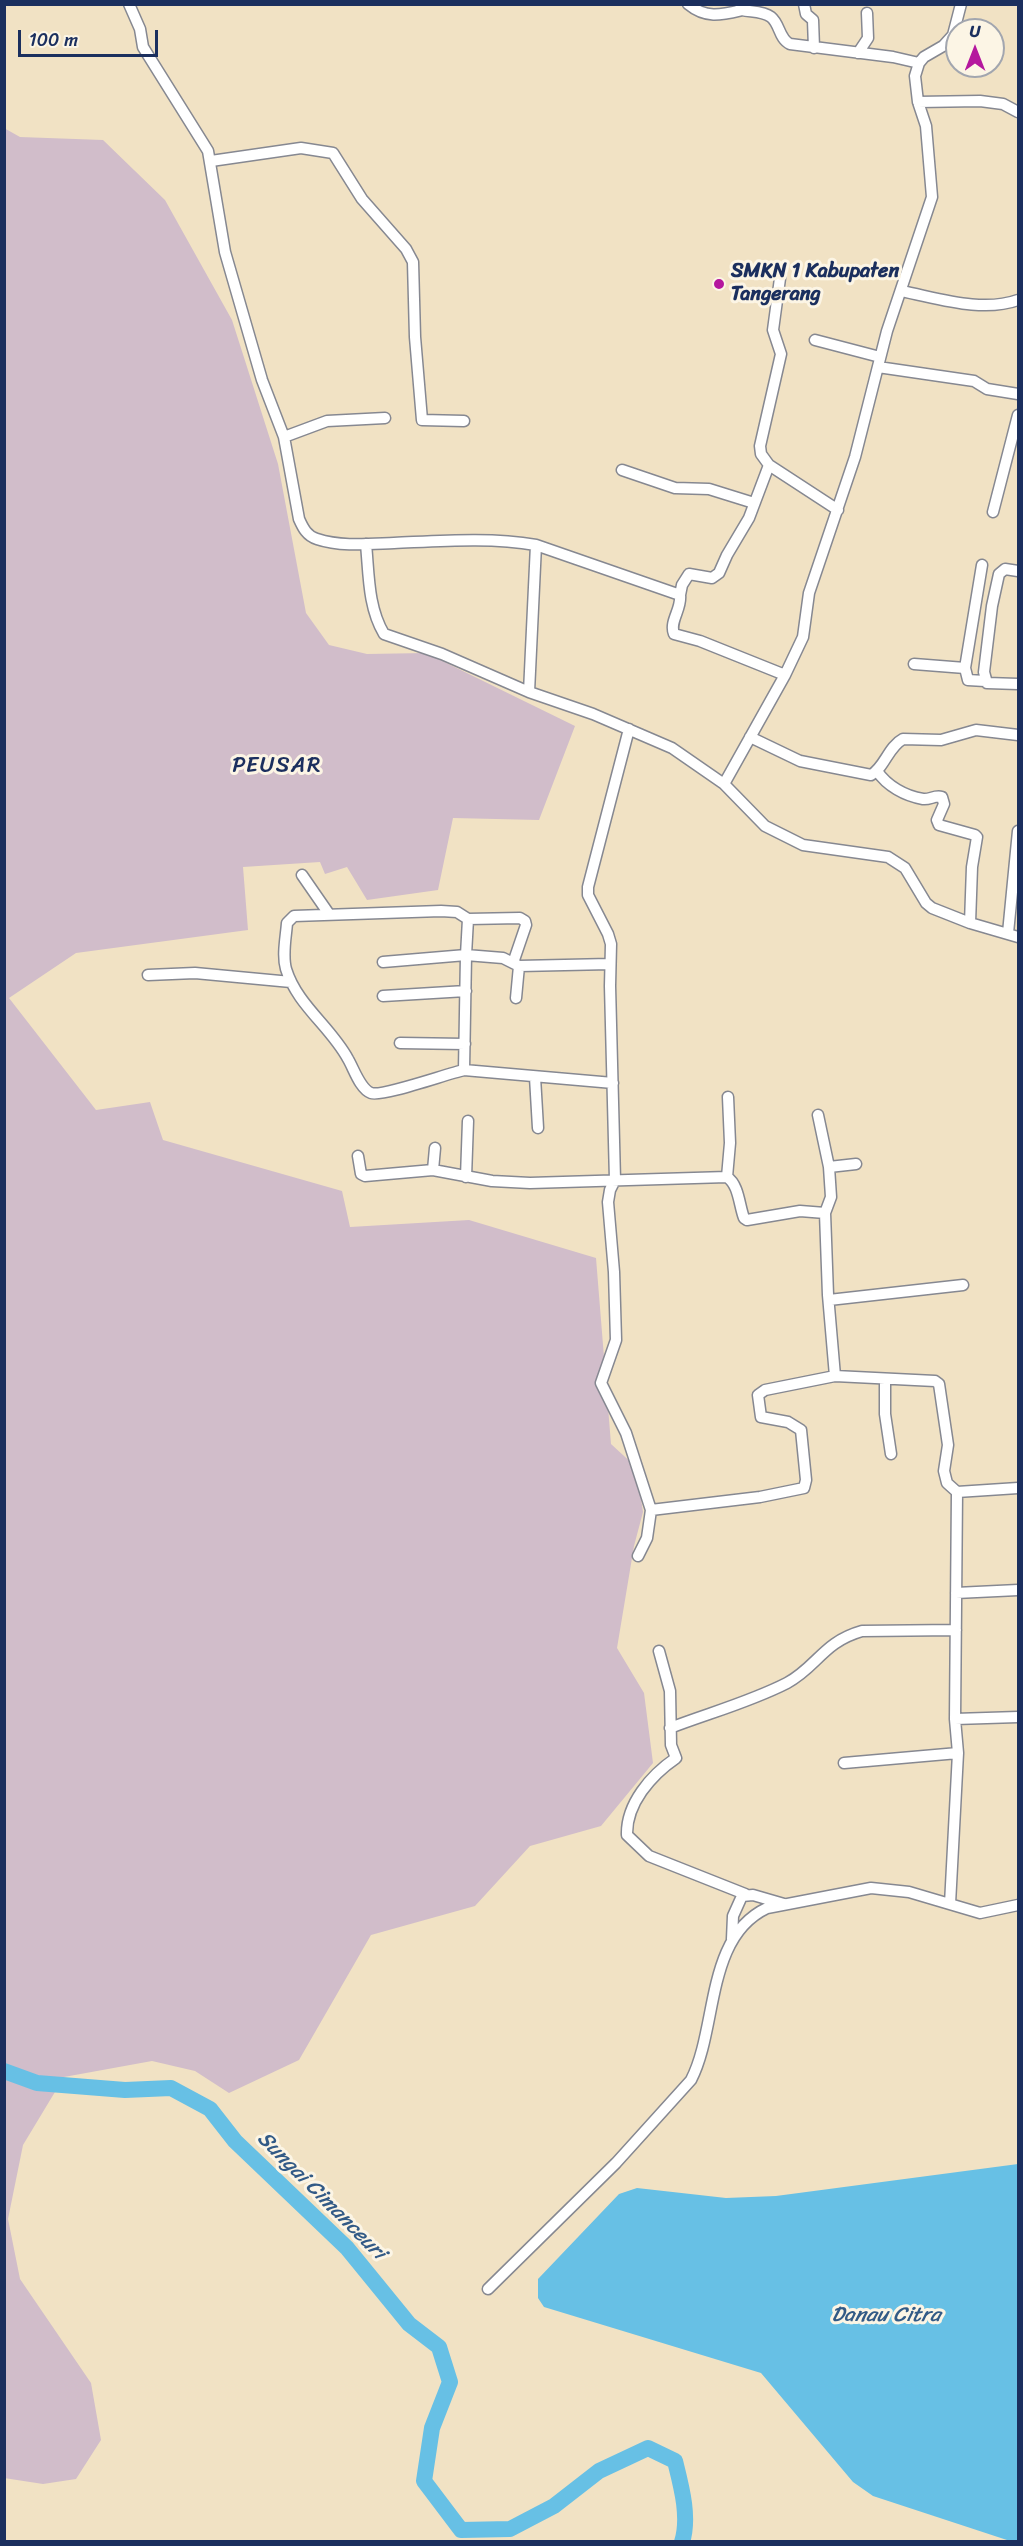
<!DOCTYPE html>
<style>
body{margin:0}
#map{position:relative;width:1023px;height:2546px;overflow:hidden;background:#f1e2c4;font-family:Sriracha,sans-serif}
canvas{display:block}
.frame{position:absolute;inset:0;border:6px solid #1b2f5e;pointer-events:none}
.north{position:absolute;left:945px;top:18px;width:60px;height:60px;box-sizing:border-box;background:#fcf5e5;border:2px solid #a2a6af;border-radius:50%;rotate:0deg;font-size:16px;font-weight:700;line-height:24px;text-align:center;color:#1b2f5e}
.north::after{content:'';display:block;margin:auto;width:21px;height:27px;background:#b5179e;clip-path:polygon(50% 0,100% 100%,50% 72%,0 100%)}
.scale{position:absolute;left:18px;top:30px;width:140px;height:27px;box-sizing:border-box;border:3px solid #1b2f5e;border-top:0;padding-left:8px;font-size:18px;line-height:21px;white-space:nowrap;color:#1b2f5e;-webkit-text-stroke:4px #fcf5e5;paint-order:stroke}
</style>
<div id="map">
<canvas width="1023" height="2546"></canvas>
<div class="frame"></div>
<div class="north">U</div>
<div class="scale">100 m</div>
</div>
<script>
const g = document.querySelector('canvas').getContext('2d');
g.lineJoin = 'round';
function fillPath(path, color) {
  g.fillStyle = color;
  g.fill(path, 'evenodd');
}
function trace(path, color, width, dash) {
  g.strokeStyle = color;
  g.lineWidth = width;
  g.lineCap = dash ? 'butt' : 'round';
  g.setLineDash(dash || []);
  g.stroke(path);
}
function drawText(font, color, halo, rows, align = 'center') {
  g.font = font + ' Sriracha,sans-serif';
  g.lineWidth = 6;
  g.setLineDash([]);
  g.textBaseline = 'middle';
  g.strokeStyle = halo;
  g.fillStyle = color;
  for (const [text, x, y, turn = 0] of rows) {
    g.save();
    g.translate(x, y);
    g.rotate((+turn || 0) * Math.PI / 180);
    g.textAlign = isNaN(turn) ? turn : align;
    if (halo) g.strokeText(text, 0, 0);
    g.fillText(text, 0, 0);
    g.restore();
  }
}
fillPath(new Path2D(`
 M4,128L20,137L103,140L165,200L232,320L278,464L306,613L329,645L367,654L426,653L575,726L539,820L453,818L438,890L367,900L347,867L325,874L320,862L243,867L248,930L76,953L9,998L96,1110L150,1102L163,1140L342,1191L350,1227L469,1220L596,1258L611,1444L636,1467L643,1512L634,1546L617,1648L644,1693L653,1763L601,1826L530,1846L475,1906L371,1935L299,2060L229,2093L195,2071L152,2061L64,2077L23,2145L8,2219L20,2279L91,2383L101,2440L76,2479L43,2484L4,2478Z`), '#d1bdca');
fillPath(new Path2D(`
 M1018,2164V2541H1010L873,2496L853,2482L761,2373L544,2307L538,2298V2279L619,2194L637,2188L726,2198L776,2196Z`), '#67c0e5');
trace(new Path2D(`
 M4,2071L37,2083L125,2090L171,2088L210,2109L235,2141L347,2248L409,2324L439,2347L450,2382L432,2428L424,2481L461,2530L510,2529L554,2506L599,2471L648,2448L675,2461C681,2485 690,2517 682,2542`), '#67c0e5', 16);
const street = new Path2D(`
 M129,4L140,29L143,47L208,151L225,252L262,380L284,437L299,519C303,528 307,536 317,539C341,547 369,544 394,543C441,541 490,537 536,545L680,595C682,609 669,621 674,634L700,641L785,675
 M688,4C706,19 721,15 742,10
 M740,4L742,10C751,12 763,11 771,17C780,24 779,39 790,44L893,57L919,63
 M804,4L806,14L813,20L814,48
 M858,53L868,38L867,13
 M918,102L980,101L1003,104L1018,112
 M211,161L301,148L333,153L362,199L406,249L413,262L415,337L422,420L464,421
 M781,271L773,330L781,354L760,446L761,454L769,465L838,510
 M901,291C938,298 982,313 1018,300
 M815,340L880,357
 M878,367L974,381L987,389L1018,394
 M284,437L327,421L385,418
 M622,470L675,488L709,489L754,503
 M993,512L1018,415
 M366,544C369,575 368,607 384,634L442,654L529,692L593,714L672,748L724,784L765,826L803,845L888,857L905,868L926,903L932,908L970,923L1018,937
 M1018,571L1005,569L999,574L992,606L984,672L987,683L1018,684
 M680,595L682,585L689,574L712,578L719,573L727,555L749,518L769,465
 M914,664L965,668L968,680L985,681
 M965,668L982,565
 M529,692L536,545
 M629,729L588,887V895L608,934L611,944L610,986L615,1180L610,1190L608,1202L614,1272L616,1340L601,1383L626,1433L651,1510L760,1497L804,1488L806,1480L801,1430L788,1422L761,1417L758,1395L765,1390L835,1376L935,1381L939,1384L948,1445L944,1471L947,1483L957,1492L955,1719L958,1753L950,1904
 M750,737L800,761L871,775C885,767 888,747 903,739L941,740L976,730L1018,735
 M877,771C887,786 905,796 923,799C930,800 934,795 942,797L944,804L937,820L939,825L975,835L977,837L972,867L970,923
 M724,784L785,675L803,637L809,593L855,457L887,331L932,197L926,126L918,102L915,76L919,63L924,57L943,46L953,35L961,4
 M302,875L329,914
 M468,919L520,918L525,921L526,925L513,963
 M1008,933L1018,831
 M383,962L466,955L468,919L457,912L441,911L294,916L287,923C286,937 282,955 286,969C297,1005 331,1027 348,1059C354,1069 360,1089 371,1093C382,1097 446,1074 464,1070L613,1083
 M148,975L195,973L291,982
 M383,996L466,991
 M516,998L519,966
 M400,1043L465,1044
 M464,1070L466,955L503,958L519,966L610,964
 M535,1077L538,1128
 M818,1115L829,1167L831,1197L825,1213L828,1295L835,1376
 M358,1156L361,1174L365,1176L433,1170L492,1181L530,1183L727,1177C739,1185 739,1205 744,1218L747,1220L800,1211L825,1213
 M829,1167L856,1164
 M433,1170L435,1148
 M466,1177L468,1121
 M727,1177L730,1143L728,1097
 M829,1300L963,1285
 M885,1380V1414L891,1454
 M957,1492L1018,1488
 M638,1556L647,1538L651,1510
 M956,1593L1018,1590
 M659,1651L670,1691L671,1745L676,1758C651,1775 626,1804 627,1835L649,1856L745,1894
 M955,1719L1018,1717
 M670,1728C709,1713 750,1702 787,1683C817,1667 823,1642 862,1631L956,1630
 M844,1763L958,1753
 M732,1939L733,1916L742,1896L753,1895L784,1904
 M488,2289L616,2163L691,2080C718,2028 705,1937 767,1908L871,1888L909,1892L980,1913L1018,1905`);
trace(street, '#868891', 13);
trace(street, '#fff', 10);
for (const [x, y, r, color] of [
 [719,284,6,"#b5179e"]
]) {
  const dot = new Path2D();
  dot.arc(x, y, r, 0, 2 * Math.PI);
  g.fillStyle = color;
  g.fill(dot);
  trace(dot, '#fcf5e5', 2);
}
drawText('bold 20px', '#1b2f5e', '#fcf5e5', [
 ["SMKN 1 Kabupaten",731,272],
 ["Tangerang",731,295]
], 'left');
drawText('italic 21px', '#325a86', '#fcf5e5', [
 ["Sungai Cimanceuri",321,2196,45],
 ["Danau Citra",886,2316]
]);
g.letterSpacing = '1.5px';
drawText('22px', '#1b2f5e', '#fcf5e5', [
 ["PEUSAR",277,766]
]);
g.letterSpacing = '0px';
</script>
